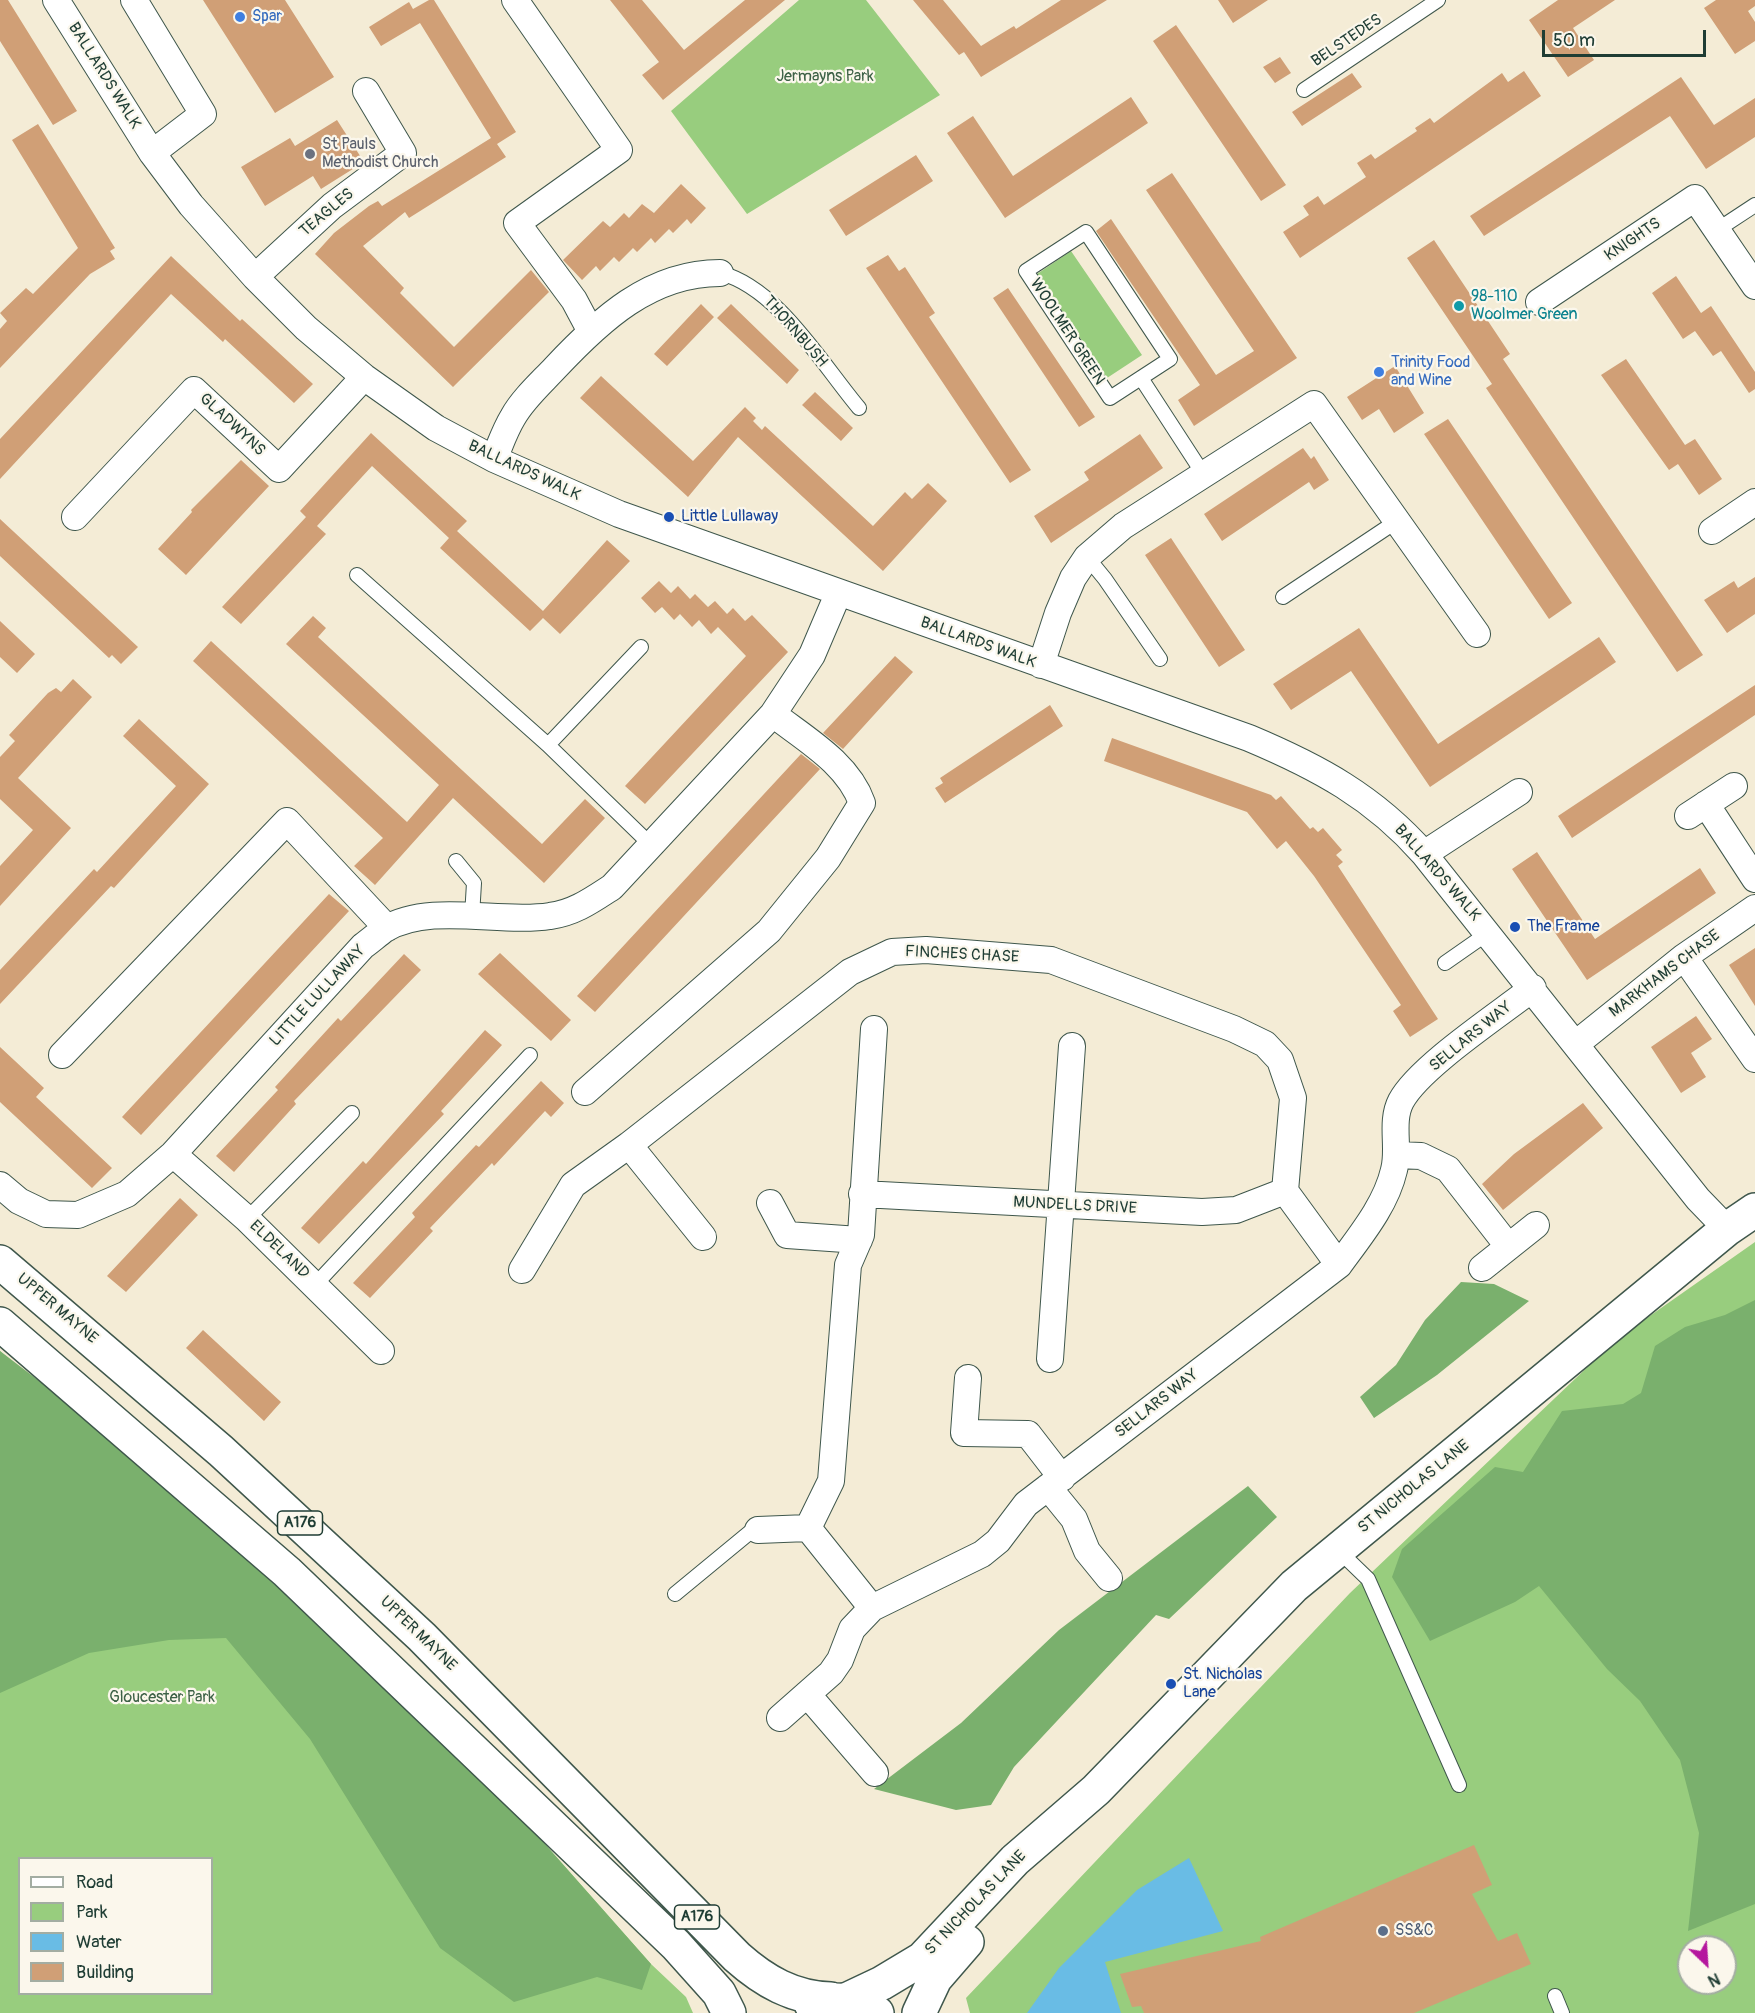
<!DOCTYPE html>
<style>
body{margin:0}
#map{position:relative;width:1755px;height:2013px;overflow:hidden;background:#f4ecd6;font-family:Pangolin,sans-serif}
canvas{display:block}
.legend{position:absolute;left:18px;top:1857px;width:195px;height:138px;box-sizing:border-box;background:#fbf7ec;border:2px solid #a3ada2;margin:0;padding:8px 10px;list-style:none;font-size:18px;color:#1f3d34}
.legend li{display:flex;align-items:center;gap:12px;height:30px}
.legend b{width:30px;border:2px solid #a3ada2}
.north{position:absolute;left:1677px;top:1935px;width:60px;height:60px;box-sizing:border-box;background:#fbf7ec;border:2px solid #a3ada2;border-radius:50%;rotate:155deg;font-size:16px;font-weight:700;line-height:24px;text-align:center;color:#1f3d34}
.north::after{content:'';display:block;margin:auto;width:21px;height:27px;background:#b5179e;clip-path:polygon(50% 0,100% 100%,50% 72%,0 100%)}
.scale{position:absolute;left:1542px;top:30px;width:164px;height:27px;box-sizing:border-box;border:3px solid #1f3d34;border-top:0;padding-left:8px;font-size:18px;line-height:21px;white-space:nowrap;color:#1f3d34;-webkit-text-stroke:4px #fbf7ec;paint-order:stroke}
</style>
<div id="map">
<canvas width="1755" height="2013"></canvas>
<ul class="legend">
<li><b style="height:8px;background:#fff"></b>Road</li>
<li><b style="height:16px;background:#98cd7e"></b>Park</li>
<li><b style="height:16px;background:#69bce5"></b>Water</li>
<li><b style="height:16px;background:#d09f76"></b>Building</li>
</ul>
<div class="north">N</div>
<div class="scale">50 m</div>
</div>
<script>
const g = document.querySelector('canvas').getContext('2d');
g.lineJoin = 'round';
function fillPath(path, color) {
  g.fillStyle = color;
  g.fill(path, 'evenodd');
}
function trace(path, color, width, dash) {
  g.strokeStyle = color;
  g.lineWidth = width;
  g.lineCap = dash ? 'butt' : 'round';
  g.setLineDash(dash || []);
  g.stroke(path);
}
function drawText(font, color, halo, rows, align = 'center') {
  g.font = font + ' Pangolin,sans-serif';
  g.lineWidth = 4.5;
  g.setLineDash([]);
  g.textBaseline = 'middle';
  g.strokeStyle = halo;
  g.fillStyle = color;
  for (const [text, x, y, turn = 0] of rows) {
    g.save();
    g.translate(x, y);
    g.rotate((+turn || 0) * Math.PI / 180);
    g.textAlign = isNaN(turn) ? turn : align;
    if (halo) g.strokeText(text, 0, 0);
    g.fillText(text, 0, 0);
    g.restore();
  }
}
fillPath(new Path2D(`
 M799,0H866L940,95L747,214L671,111Z
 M1071,251L1142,355L1107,378L1037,274Z
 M1755,1242V2013H970L966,1998L1350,1593L1617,1339ZM1689,1947H1725V1983H1689Z
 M0,1351L499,1792L651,1964L686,1997L693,2013H0ZM20,1858H212V1994H20Z`), '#98cd7e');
fillPath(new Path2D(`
 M1461,1282L1494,1284L1529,1301L1437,1375L1374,1418L1360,1397L1396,1365L1425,1320Z
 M1755,1300V1904L1688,1931L1699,1833L1680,1760L1640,1701L1607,1669L1539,1586L1515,1602L1430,1641L1392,1577L1402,1549L1495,1467L1523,1472L1562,1411L1623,1404L1641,1393L1655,1346L1685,1327L1725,1315Z
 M0,1351L72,1406L315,1617L499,1792L651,1964L642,1990L597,1977L514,2002L440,1948L310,1739L226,1638L169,1640L89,1653L0,1693Z
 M1248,1486L1277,1517L1169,1619L1156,1615L1014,1767L991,1805L956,1810L874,1789L961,1723L1059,1630Z`), '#7ab06d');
fillPath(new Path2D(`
 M1189,1858L1223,1931L1105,1962L1121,2013H1027L1059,1968L1137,1890Z`), '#69bce5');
fillPath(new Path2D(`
 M0,0H8L77,111L53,125L0,41Z
 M203,0H285L334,77L275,113Z
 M429,0H434L516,132L497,144L506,157L409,218L405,212L363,246L404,288L400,293L454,347L531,270L549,292L453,387L315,254L334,233L369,206L378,201L382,206L491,138L420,23L381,46L369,27L409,2L413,9Z
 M610,0H642L684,50L745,0H785L663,100L642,75L659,62Z
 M913,0H943L981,46L1014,26L1016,29L1061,0H1107L981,77L964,52L959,55Z
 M1218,0H1268L1233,23Z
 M1558,0H1615L1573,28L1594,60L1568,77L1529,20Z
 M1716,0H1755V6L1748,11L1755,22V41L1735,54L1704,8Z
 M1176,25L1286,185L1261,201L1153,41Z
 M1280,57L1291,73L1275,83L1263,67Z
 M1524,71L1541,96L1300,258L1283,232L1309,215L1303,206L1318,196L1324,205L1366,177L1357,163L1371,154L1375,159L1417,131L1415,128L1430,118L1434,123L1502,73L1508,82Z
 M1352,73L1362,87L1302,126L1292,112Z
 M1681,77L1714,125L1755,98V137L1706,169L1670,116L1484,236L1470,216Z
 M1131,97L1148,123L1005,218L947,133L973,116L1013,176Z
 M337,120L364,162L321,189L313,176L265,206L241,167L290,138L295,146Z
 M38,124L115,248L110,251L115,259L90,274L0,368V329L7,321L0,313L26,288L33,294L78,248L12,140Z
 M916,155L933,181L846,236L829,210Z
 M1172,173L1297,358L1194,426L1178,400L1200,385L1096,231L1111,219L1216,375L1254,351L1146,190Z
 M681,184L706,208L691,224L687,219L673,233L669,229L655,243L651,238L637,252L633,248L619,262L614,257L600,271L596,266L582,280L563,260L603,221L610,227L624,213L629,218L642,204L654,213Z
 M1434,240L1510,354L1503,359L1703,655L1677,672L1486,388L1492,384L1407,258Z
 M888,255L899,271L905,267L935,313L929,317L1031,470L1010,483L866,268Z
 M171,256L240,321L242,319L313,384L294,403L225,339L223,342L171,294L0,479V439Z
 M1676,276L1701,313L1711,306L1755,372V389L1749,393L1721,351L1713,356L1695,331L1683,339L1652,293Z
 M1008,288L1095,417L1079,427L993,298Z
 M701,304L714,317L667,366L654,354Z
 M731,304L799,370L787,384L717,318Z
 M1626,359L1685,445L1695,439L1722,479L1699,495L1678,464L1669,470L1601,375Z
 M1395,366L1424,413L1394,433L1379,409L1362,420L1347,397Z
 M601,376L693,461L745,407L756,418L753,421L762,430L765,426L873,526L905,492L912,499L928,483L947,501L883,571L738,437L688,497L580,398Z
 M815,392L853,428L841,441L802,405Z
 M1448,419L1572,603L1549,619L1424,434Z
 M371,433L467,521L457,531L543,611L607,540L630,561L560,634L543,618L530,631L440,548L449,538L372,466L317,526L326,534L241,624L222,607L306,517L300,511Z
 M1140,434L1163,468L1051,543L1034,516L1089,480L1084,472Z
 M1303,448L1311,459L1314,456L1329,480L1314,490L1309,482L1222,541L1204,514Z
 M241,460L269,486L186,575L158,549L192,512L191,510Z
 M0,519L138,647L121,664L112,655L109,658L0,556Z
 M1171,538L1245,650L1219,667L1145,555Z
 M1755,577V614L1727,633L1704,600L1734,581L1738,588Z
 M659,581L671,593L678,586L690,599L695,594L708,607L715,601L727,614L733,608L745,621L752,615L788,652L645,804L625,786L746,656L718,627L711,634L699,620L692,627L680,614L674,620L662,607L655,613L641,598Z
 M313,616L326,628L318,637L542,844L585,799L605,818L544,883L453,798L375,885L354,866L383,838L193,661L211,641L407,822L439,785L286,644Z
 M0,621L35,654L17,673L0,657Z
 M1359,628L1438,744L1599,637L1616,662L1430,787L1351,671L1291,710L1273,684Z
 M895,656L913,672L843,749L823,733Z
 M73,679L92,697L18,778L71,828L0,906V866L33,830L0,799V757L15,741L9,735L48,693L56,688L61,692Z
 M1755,685V715L1572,838L1558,816Z
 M1050,705L1063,726L945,803L935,788L943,783L940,778Z
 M139,719L209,784L114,888L111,886L0,1004V970L94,869L97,872L176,786L123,736Z
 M1112,738L1271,795L1276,800L1281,796L1310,829L1313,827L1318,832L1323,828L1342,850L1336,855L1343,862L1338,866L1438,1019L1410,1037L1393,1011L1401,1005L1314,876L1286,841L1277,849L1247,812L1104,761Z
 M801,754L820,769L595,1012L577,996Z
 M1537,852L1595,939L1700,868L1716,893L1587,980L1512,869Z
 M329,894L349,911L141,1135L122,1117Z
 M1755,948V1006L1729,965Z
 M500,953L571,1020L551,1041L478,974Z
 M404,954L421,970L294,1101L296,1104L234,1172L216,1156L278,1090L275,1087L338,1018L341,1021Z
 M1696,1016L1712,1039L1691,1053L1706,1077L1681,1093L1651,1047Z
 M485,1030L502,1045L441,1111L444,1114L319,1244L301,1228L363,1161L366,1164Z
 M0,1047L44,1088L36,1097L112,1168L92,1188L0,1102Z
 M541,1081L564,1103L551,1117L545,1111L494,1166L492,1163L430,1228L433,1231L370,1298L353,1283L415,1217L412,1213L476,1145L479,1147Z
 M1583,1103L1603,1128L1503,1210L1482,1184L1514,1154Z
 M180,1198L198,1215L126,1292L107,1276Z
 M203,1330L281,1402L264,1421L186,1348Z
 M1474,1845L1492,1885L1472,1894L1498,1941L1517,1933L1531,1964L1414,2013H1144L1141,2006L1132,2007L1120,1974L1261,1941L1260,1937Z`), '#d09f76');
const service = new Path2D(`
 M1304,90L1438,0
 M1717,230L1755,205
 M1086,232L1170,359L1110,398L1026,271Z
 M720,273C777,287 822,364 859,408
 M1141,378L1204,475
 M1087,557L1105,579L1160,659
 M357,575L548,745L651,845
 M1283,597L1397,521
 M548,745L641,647
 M456,861L474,883L472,916
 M1445,963L1488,933
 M247,1219L352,1113
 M315,1285L530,1055
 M1338,1550L1368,1579L1459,1785
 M675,1594L749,1533L758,1530
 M1555,1996L1562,2013`);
const minor = new Path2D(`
 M56,0L152,153L191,205L255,277L306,328L364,377L436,428L494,459L619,514L1249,738C1318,767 1374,797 1424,854L1698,1199L1727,1229
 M134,0L203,114L152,153
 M515,0L619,150L517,223L574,300L590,330
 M255,277L332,206L403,153L366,91
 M1539,302L1695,198L1755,286
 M494,459C500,445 505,430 513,417C523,399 541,383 555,368C600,320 650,273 720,273
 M75,517L194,390L279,469L364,377
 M1712,531L1755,502
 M1041,665L1058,613L1073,578L1087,557L1123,526L1314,404L1477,634
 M1706,804L1755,879
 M1688,816L1734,786
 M1424,854L1519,792
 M1684,957L1755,1059
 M1577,1043L1684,957L1755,908
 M62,1055L287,821L387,928
 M585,1092L769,931L828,858L862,803C848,763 805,739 773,714
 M629,1145L703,1237
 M173,1154L247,1219L381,1351
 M1396,1155L1421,1156L1448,1169L1508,1246
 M0,1185L19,1201L46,1214L78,1215L127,1194L173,1154L363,946C370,941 378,934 385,929C431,902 500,924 550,916C574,913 592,900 612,887L773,714L812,655L838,594
 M862,1194L1202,1212L1236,1210L1285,1191
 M770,1203L787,1235L859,1240
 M1482,1268L1536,1225
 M522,1270L573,1185L629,1145L850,972L892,952L926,950L1051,960L1234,1029L1265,1044L1280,1060L1293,1098L1285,1191L1339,1265
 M1050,1359L1072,1046
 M968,1378L964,1433L1028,1434L1062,1478
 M1048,1487L1074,1519L1087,1551L1109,1578
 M808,1528L831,1481L848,1265L861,1235L874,1029
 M758,1530L808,1528
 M872,1608L982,1554L998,1541L1026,1504L1339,1265C1360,1236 1386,1205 1394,1170C1400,1148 1390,1122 1401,1101C1419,1067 1500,1014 1533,988
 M807,1694L875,1773
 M780,1718L831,1673L840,1660L852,1629L872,1608L808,1528`);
const secondary = new Path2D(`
 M846,2000L882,1983L922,1959L1015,1860L1096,1790L1294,1586L1727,1229L1755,1210
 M919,2013L935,1979L967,1942`);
const primary = new Path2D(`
 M0,1262L221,1451L422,1637L737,1957C764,1981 793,1998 831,1999
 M0,1324L287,1572L676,1945L719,1993L729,2013
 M811,2004C834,1997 858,1999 877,2013`);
trace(service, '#3f574c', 16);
trace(minor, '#3f574c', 28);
trace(secondary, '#3f574c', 36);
trace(primary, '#3f574c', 36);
trace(service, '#fff', 14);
trace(minor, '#fff', 26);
trace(secondary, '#fff', 33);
trace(primary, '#fff', 33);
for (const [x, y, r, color] of [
 [240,17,6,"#3f7fe0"],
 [310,154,6,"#6b7280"],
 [1459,306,6,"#0f9aa8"],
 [1379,372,6,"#3f7fe0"],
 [669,517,6,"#1a4fb4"],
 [1515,927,6,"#1a4fb4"],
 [1171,1684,6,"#1a4fb4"],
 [1383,1931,6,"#5c6f8a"]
]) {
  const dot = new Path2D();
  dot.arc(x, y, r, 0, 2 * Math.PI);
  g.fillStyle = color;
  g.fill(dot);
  trace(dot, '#fbf7ec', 2);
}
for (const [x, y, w] of [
 [300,1523,45],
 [697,1917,45]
]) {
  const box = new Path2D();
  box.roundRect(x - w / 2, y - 12, w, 24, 4.5);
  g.fillStyle = '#fbf7ec';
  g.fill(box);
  trace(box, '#1f3d34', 1.5);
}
drawText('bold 15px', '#1f3d34', null, [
 ["A176",300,1523],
 ["A176",697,1917]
]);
drawText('16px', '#366cbe', '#fbf7ec', [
 ["Spar",252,17],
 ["Trinity Food",1391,363],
 ["and Wine",1391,381]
], 'left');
drawText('16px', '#1f3d34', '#fbf7ec', [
 ["BELSTEDES",1347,41,-34],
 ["BALLARDS WALK",104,76,58],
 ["TEAGLES",327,213,-40],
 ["KNIGHTS",1633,240,-34],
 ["THORNBUSH",795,332,49],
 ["WOOLMER GREEN",1067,332,57],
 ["GLADWYNS",232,425,43],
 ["BALLARDS WALK",524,471,25],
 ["BALLARDS WALK",978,643,20],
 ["BALLARDS WALK",1437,873,49],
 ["FINCHES CHASE",962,955,3],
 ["MARKHAMS CHASE",1665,974,-37],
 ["LITTLE LULLAWAY",318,996,-47],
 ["SELLARS WAY",1471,1037,-39],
 ["MUNDELLS DRIVE",1075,1206,3],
 ["ELDELAND",279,1250,44],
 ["UPPER MAYNE",57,1309,40],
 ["SELLARS WAY",1157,1404,-38],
 ["ST NICHOLAS LANE",1414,1487,-39],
 ["UPPER MAYNE",418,1634,44],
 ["ST NICHOLAS LANE",976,1903,-46]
]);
drawText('16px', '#3d6146', '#fbf7ec', [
 ["Jermayns Park",825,77],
 ["Gloucester Park",162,1698]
]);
drawText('16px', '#5b616d', '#fbf7ec', [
 ["St Pauls",322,145],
 ["Methodist Church",322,163]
], 'left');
drawText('16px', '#0d838f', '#fbf7ec', [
 ["98-110",1471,297],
 ["Woolmer Green",1471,315]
], 'left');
drawText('16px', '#164399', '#fbf7ec', [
 ["Little Lullaway",681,517],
 ["The Frame",1527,927],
 ["St. Nicholas",1183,1675],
 ["Lane",1183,1693]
], 'left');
drawText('16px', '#4e5e75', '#fbf7ec', [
 ["SS&C",1395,1931]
], 'left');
</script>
